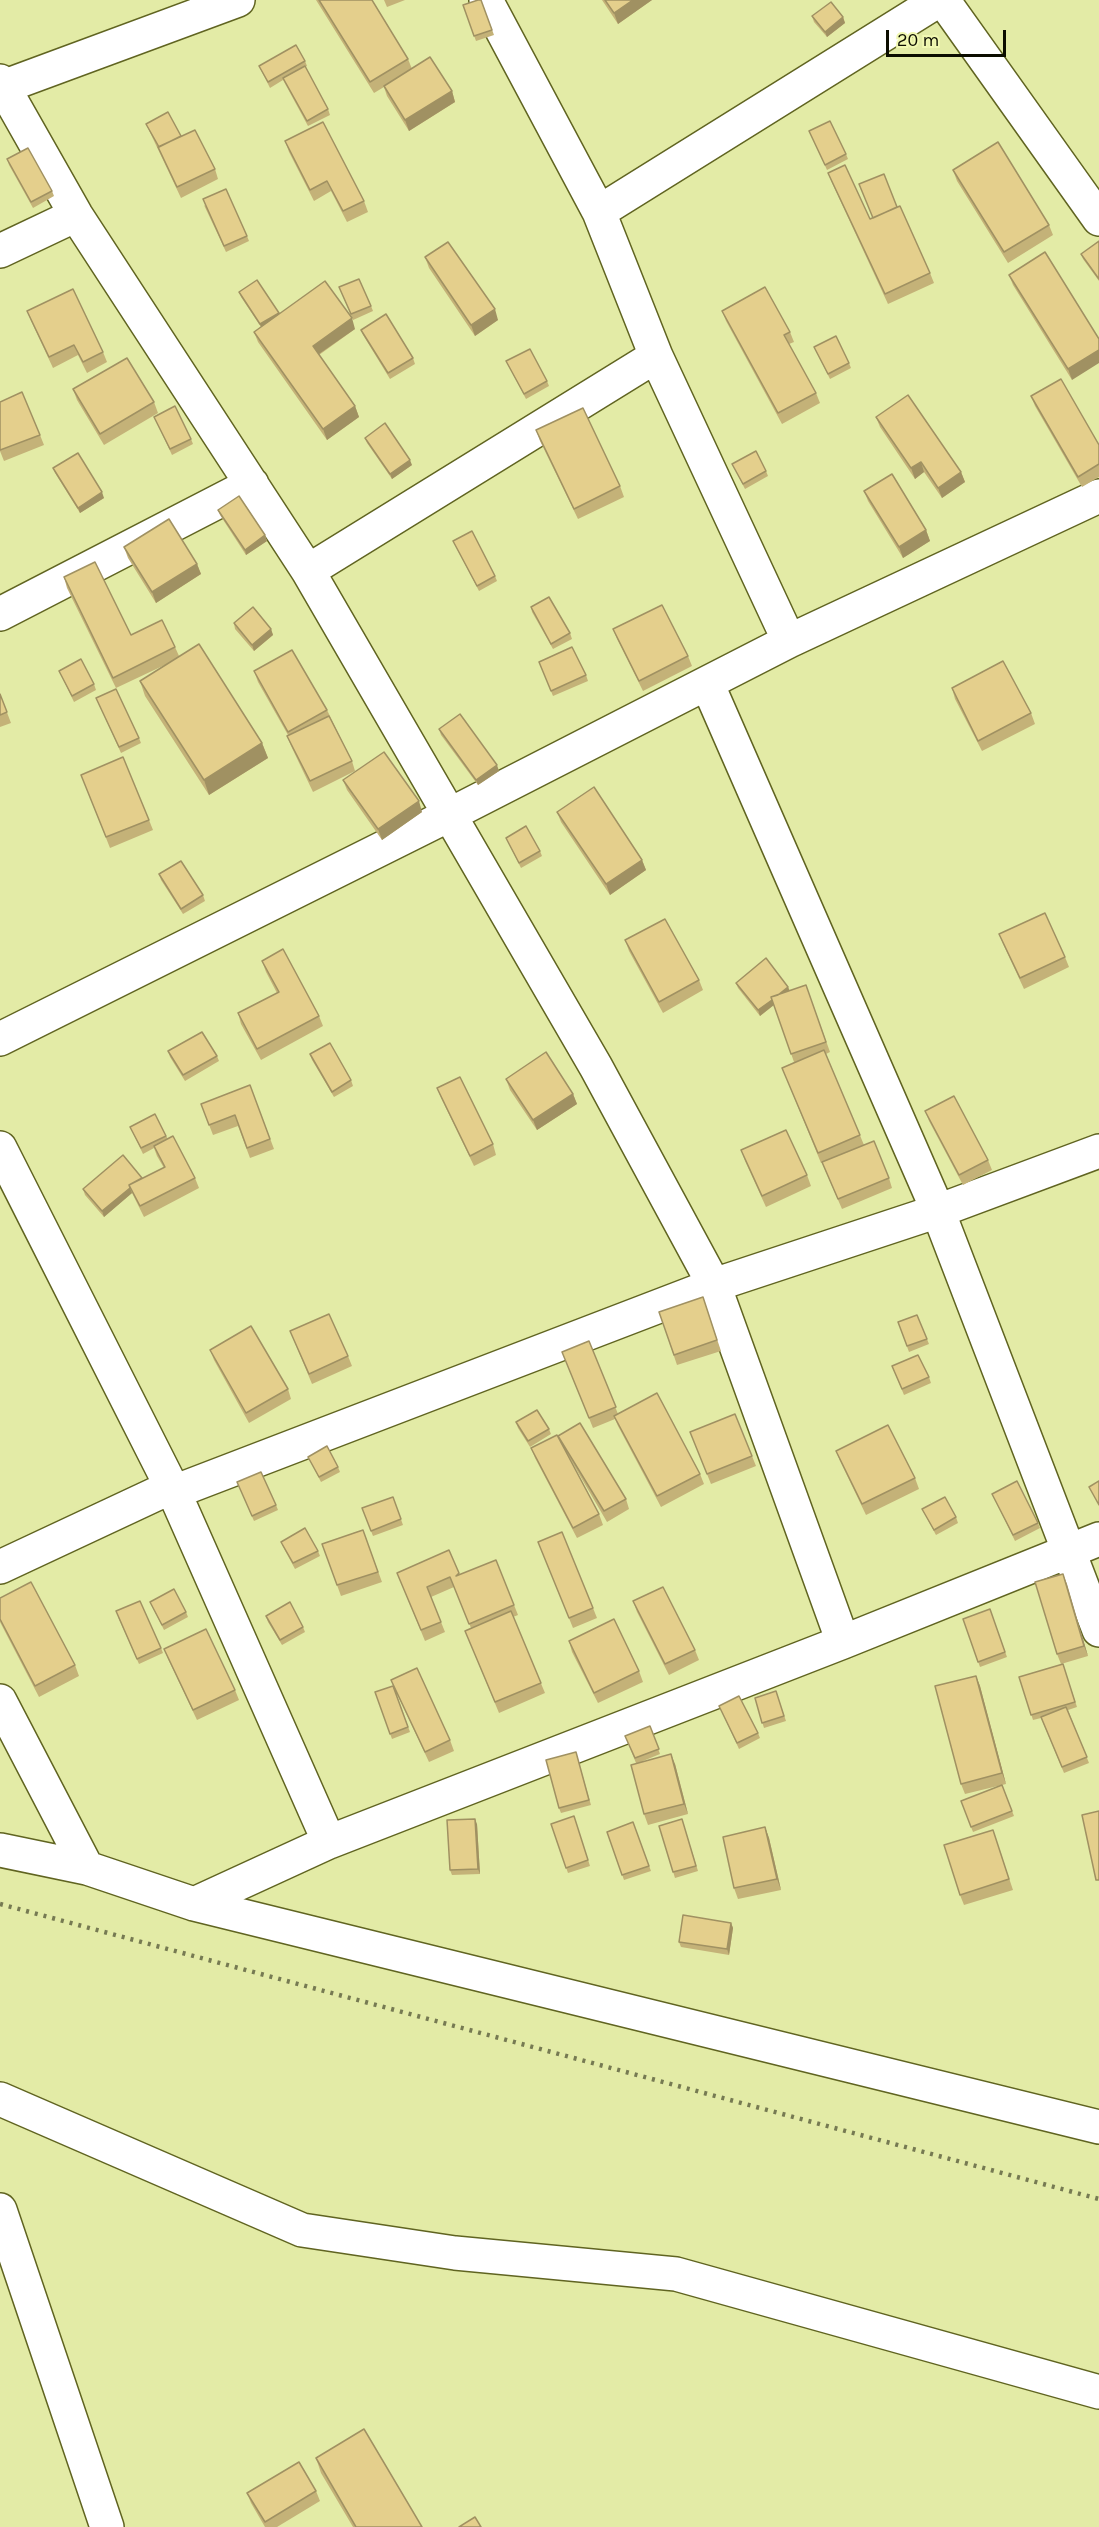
<!DOCTYPE html>
<style>
body{margin:0}
#map{position:relative;width:1099px;height:2527px;overflow:hidden;background:#e3eba6;font-family:Karla,sans-serif}
canvas{display:block}
.scale{position:absolute;left:886px;top:30px;width:120px;height:27px;box-sizing:border-box;border:3px solid #0c0d00;border-top:0;padding-left:8px;font-size:18px;line-height:21px;white-space:nowrap;color:#0c0d00;-webkit-text-stroke:4px #f1f8b2;paint-order:stroke}
</style>
<div id="map">
<canvas width="1099" height="2527"></canvas>
<div class="scale">20 m</div>
</div>
<script>
const g = document.querySelector('canvas').getContext('2d');
g.lineJoin = 'round';
function trace(path, color, width, dash) {
  g.strokeStyle = color;
  g.lineWidth = width;
  g.lineCap = dash ? 'butt' : 'round';
  g.setLineDash(dash || []);
  g.stroke(path);
}
function fillPath(path, color) {
  g.fillStyle = color;
  g.fill(path, 'evenodd');
}
const minor = new Path2D(`
 M486,0L599,212L656,356L789,641
 M943,0L1099,219
 M0,81L76,215L308,571L596,1067L714,1285L843,1642
 M0,88L238,0
 M599,212L939,0
 M0,251L76,215
 M308,571L656,356
 M0,614L252,484
 M707,683L938,1211L1099,1630
 M0,1039L451,814L789,641L1099,496
 M0,1148L174,1492L329,1842
 M174,1492L714,1285L938,1211L1099,1151
 M0,1567L171,1487
 M0,1701L87,1868
 M0,1850L87,1868L194,1904L1099,2127
 M194,1904L329,1842L843,1642L1099,1539
 M0,2099L302,2230L455,2253L676,2274L1099,2392
 M0,2210L107,2527`);
trace(minor, '#606421', 36);
trace(minor, '#fff', 33);
trace(new Path2D(`
 M0,1904L1099,2199`), '#767a52', 4.5, [3, 6]);
fillPath(new Path2D(`
 M316,0H372L408,59L412,69L452,91L455,102L409,131L387,96L384,87L374,93Z
 M384,0H405L387,7Z
 M481,0L494,35L476,41L463,5Z
 M602,0H652L618,24Z
 M812,16L843,17L845,23L827,37L814,22Z
 M305,61L307,66L305,67L328,109L330,115L308,126L283,80L270,88L259,66Z
 M146,124L181,136L215,169L218,179L181,198Z
 M809,131L846,154L848,159L827,170Z
 M285,141L364,201L368,212L347,222L331,191L314,201L289,152Z
 M7,159L52,191L54,196L33,208L9,165Z
 M953,170L1049,225L1053,235L1008,263L957,181Z
 M828,173L870,219L897,207L930,273L934,283L888,304L832,183Z
 M204,205L247,236L249,241L226,252Z
 M1099,241V281L1083,259L1081,254Z
 M1045,252L1072,380L1013,285L1009,275Z
 M425,257L498,320L475,336L429,268Z
 M339,287L371,306L373,311L353,320Z
 M239,292L279,314L355,329L319,355L355,406L359,417L327,440L258,342L254,332L261,327L241,297Z
 M27,311L103,352L107,362L87,373L78,355L53,368L31,321Z
 M722,311L790,332L794,342L789,344L816,393L820,403L782,424L726,321Z
 M361,330L413,358L415,364L390,379L363,335Z
 M814,347L849,363L851,368L830,379Z
 M506,361L547,381L549,386L526,399Z
 M73,389L154,402L158,413L104,445L77,400Z
 M1031,396L1099,445V477L1082,487L1035,406Z
 M0,402L40,435L44,445L4,461L0,451Z
 M154,417L191,439L193,444L172,455Z
 M876,417L961,472L965,482L942,498L924,472L915,479L880,427Z
 M536,430L620,486L624,497L578,519L540,441Z
 M365,438L412,465L392,479L367,443Z
 M732,464L766,471L768,476L745,489Z
 M53,468L104,498L80,513L55,473Z
 M864,491L926,530L930,541L903,558L868,501Z
 M218,510L265,535L267,541L246,555L220,515Z
 M453,541L495,576L497,581L479,591Z
 M124,547L197,564L201,574L156,603L128,558Z
 M64,577L131,635L175,647L179,656L262,743L268,758L209,795L145,696L140,681L169,663L116,688L67,588Z
 M531,607L570,633L572,639L553,649L532,612Z
 M234,623L271,629L273,635L254,651L235,629Z
 M613,629L688,656L692,666L643,691L617,639Z
 M539,662L586,675L588,681L553,696Z
 M59,671L94,684L96,690L74,702Z
 M254,671L327,710L352,761L355,771L313,792L291,746L287,736L288,735L258,682Z
 M952,688L1031,713L1035,724L982,751L955,699Z
 M0,694L11,723L0,727Z
 M96,698L139,738L141,743L121,753Z
 M439,729L499,771L478,785L441,735Z
 M343,780L422,812L382,840L347,790Z
 M85,785L149,820L153,830L110,848Z
 M557,812L642,860L646,870L610,895L561,822Z
 M506,838L540,851L542,856L521,868Z
 M159,874L203,895L205,901L183,914L161,880Z
 M999,934L1065,957L1069,967L1024,989L1003,944Z
 M625,940L699,980L703,990L663,1013L629,951Z
 M262,961L319,1016L323,1026L261,1060L241,1024L238,1013L277,993L266,972Z
 M736,983L788,987L790,991L806,985L830,1052L826,1054L864,1145L889,1178L892,1188L842,1209L822,1163H821L782,1068L794,1062L774,1005L760,1016L738,988Z
 M168,1051L217,1056L219,1061L185,1081L170,1057Z
 M310,1054L351,1080L353,1086L334,1097L312,1060Z
 M506,1079L573,1094L577,1104L537,1130L510,1090Z
 M250,1085L274,1149L250,1158L238,1126L213,1135L201,1104Z
 M437,1088L493,1144L496,1155L474,1166L441,1098Z
 M925,1111L988,1160L992,1170L963,1185L929,1121Z
 M130,1127L166,1136L168,1139L195,1178L199,1188L144,1217L132,1193L104,1217L85,1195L83,1189L143,1178L164,1168L157,1156L154,1148L143,1154Z
 M741,1150L807,1175L811,1186L766,1207L745,1161Z
 M703,1297L721,1351L677,1365L659,1312Z
 M917,1315L929,1344L909,1352L898,1322Z
 M290,1331L348,1356L352,1366L312,1384Z
 M589,1341L618,1414L700,1474L704,1484L661,1507L618,1426L615,1419L593,1428L566,1362Z
 M210,1350L288,1389L291,1399L249,1423L214,1360Z
 M892,1366L929,1377L931,1383L904,1395Z
 M516,1422L549,1429L551,1434L530,1447L518,1428Z
 M690,1432L752,1456L756,1466L711,1484Z
 M558,1436L626,1499L629,1509L607,1522L569,1457L599,1514L603,1525L577,1538L535,1458L531,1448L561,1442Z
 M836,1451L915,1478L919,1489L866,1515L840,1461Z
 M308,1457L338,1467L340,1472L321,1482Z
 M237,1482L276,1505L278,1510L254,1521Z
 M992,1494L1038,1523L1040,1528L1015,1541Z
 M393,1497L403,1525L373,1536L362,1508Z
 M922,1509L956,1517L958,1523L936,1535Z
 M363,1530L382,1582L341,1596L322,1544Z
 M281,1542L318,1551L320,1556L295,1569L283,1547Z
 M538,1542L593,1608L597,1618L573,1628Z
 M397,1573L459,1574L514,1605L518,1615L513,1617L545,1693L499,1713L465,1631L471,1628L454,1587L431,1597L445,1632L425,1641Z
 M1063,1574L1088,1656L1061,1664L1057,1654Z
 M0,1598L75,1665L79,1676L39,1697L0,1622Z
 M633,1601L695,1650L699,1660L669,1675L637,1612Z
 M150,1602L186,1612L188,1617L164,1630Z
 M990,1609L1007,1657L980,1667L963,1619Z
 M266,1616L303,1627L305,1632L282,1645L268,1622Z
 M118,1617L161,1648L163,1653L139,1664Z
 M569,1641L639,1671L643,1682L598,1703L572,1652Z
 M164,1649L235,1690L239,1700L197,1720L168,1659Z
 M1063,1664L1077,1707L1068,1710L1089,1763L1064,1773L1041,1718L1033,1720L1019,1677Z
 M976,1676L980,1686L1006,1784L965,1794L961,1784Z
 M391,1680L450,1740L454,1751L429,1762L395,1690L410,1732L392,1739L375,1692L393,1686Z
 M776,1691L786,1721L764,1728L755,1698Z
 M719,1706L758,1733L760,1738L739,1749Z
 M650,1726L660,1754L643,1761L675,1764L688,1814L648,1825L644,1814L636,1763L625,1736Z
 M576,1752L591,1805L561,1813L559,1808Z
 M1002,1785L1014,1816L973,1832L961,1801Z
 M574,1816L590,1866L568,1873L551,1824Z
 M682,1819L698,1871L675,1878L659,1826Z
 M633,1822L651,1871L624,1880L607,1832Z
 M477,1824L480,1874L452,1875L450,1870Z
 M765,1827L769,1838L781,1890L738,1899L734,1888Z
 M993,1830L1013,1890L964,1905L960,1895Z
 M731,1923L733,1928L729,1955L681,1947L679,1942Z
 M316,2458L422,2527H353L321,2473Z
 M316,2491L320,2501L277,2527H265L251,2503L247,2493Z`), '#c4b278');
fillPath(new Path2D(`
 M633,0H652L618,24L614,13Z
 M843,17L845,23L827,37L825,32Z
 M452,91L455,102L409,131L405,120Z
 M495,309L498,320L475,336L471,325Z
 M279,313L281,318L262,330L260,324Z
 M352,318L355,329L316,356L313,346Z
 M1099,350V363L1072,380L1068,369Z
 M355,406L359,417L327,440L323,429Z
 M410,460L412,465L392,479L390,474Z
 M921,462L924,472L915,479L911,468Z
 M961,472L965,482L942,498L938,488Z
 M102,492L104,498L80,513L78,508Z
 M926,530L930,541L903,558L899,547Z
 M265,535L267,541L246,555L245,550Z
 M197,564L201,574L156,603L152,592Z
 M271,629L273,635L254,651L252,645Z
 M262,743L268,758L209,795L204,780Z
 M497,765L499,771L478,785L476,780Z
 M419,801L422,812L382,840L378,829Z
 M642,860L646,870L610,895L606,884Z
 M788,987L790,992L760,1016L758,1010Z
 M573,1094L577,1104L537,1130L533,1120Z
 M130,1188L132,1193L104,1217L102,1211Z
 M1063,1574L1067,1584L1088,1656L1084,1646Z
 M976,1676L980,1686L1006,1784L1002,1773Z
 M671,1754L675,1764L688,1814L684,1804Z
 M475,1819L477,1824L480,1874L478,1869Z
 M765,1827L769,1838L781,1890L777,1879Z
 M731,1923L733,1928L729,1955L727,1949Z`), '#a09162');
const building = new Path2D(`
 M319,0H372L408,59L370,82Z
 M478,0H481L492,30L474,36L463,5Z
 M605,0H633L614,13Z
 M831,2L843,17L825,32L812,16Z
 M296,45L305,61L268,82L259,66Z
 M430,57L452,91L405,120L384,86Z
 M305,66L328,109L307,121L283,78Z
 M168,112L181,136L159,147L146,124Z
 M830,121L846,154L825,165L809,131Z
 M323,122L364,201L343,211L327,181L310,190L285,141Z
 M195,130L215,169L177,187L158,147Z
 M998,142L1049,225L1004,252L953,170Z
 M28,148L52,191L31,202L7,159Z
 M845,165L870,219L900,206L930,273L885,294L828,173Z
 M884,174L897,207L873,218L859,184Z
 M226,189L247,236L224,246L203,199Z
 M1099,241V279L1081,254Z
 M448,242L495,309L471,325L425,257Z
 M1045,252L1099,339V350L1068,369L1009,275Z
 M359,279L371,306L351,314L339,287Z
 M257,280L279,313L260,324L239,292Z
 M325,281L352,318L313,346L355,406L323,429L254,332Z
 M765,287L790,332L784,335L816,393L778,413L722,311Z
 M73,289L103,352L83,362L74,345L49,357L27,311Z
 M386,314L413,358L388,373L361,330Z
 M836,336L849,363L828,374L814,347Z
 M530,349L547,381L524,394L506,361Z
 M127,358L154,402L100,434L73,389Z
 M1061,379L1099,445V464L1078,477L1031,396Z
 M22,392L40,435L0,450V402Z
 M908,395L961,472L938,488L921,462L911,468L876,417Z
 M175,406L191,439L170,449L154,417Z
 M583,408L620,486L574,509L536,430Z
 M385,423L410,460L390,474L365,438Z
 M756,451L766,471L743,484L732,464Z
 M78,453L102,492L78,508L53,468Z
 M892,474L926,530L899,547L864,491Z
 M239,496L265,535L245,550L218,510Z
 M169,519L197,564L152,592L124,547Z
 M472,531L495,576L477,586L453,541Z
 M95,562L131,635L162,620L175,647L113,678L64,577Z
 M549,597L570,633L551,644L531,607Z
 M662,605L688,656L639,681L613,629Z
 M253,607L271,629L252,645L234,623Z
 M199,644L262,743L204,780L140,681Z
 M572,647L586,675L551,691L539,662Z
 M292,650L327,710L288,732L254,671Z
 M81,659L94,684L72,696L59,671Z
 M1003,661L1031,713L978,741L952,688Z
 M116,689L139,738L119,747L96,698Z
 M0,694L7,712L0,715Z
 M460,714L497,765L476,780L439,729Z
 M329,716L352,761L310,781L287,736Z
 M384,752L419,801L378,829L343,780Z
 M123,757L149,820L106,837L81,775Z
 M594,787L642,860L606,884L557,812Z
 M526,826L540,851L519,863L506,838Z
 M181,861L203,895L181,909L159,874Z
 M1045,913L1065,957L1020,978L999,934Z
 M665,919L699,980L659,1002L625,940Z
 M283,949L319,1016L257,1049L238,1013L279,992L262,961Z
 M766,958L788,987L778,995L771,997L772,1000L758,1010L736,983Z
 M806,985L826,1042L791,1054L771,997Z
 M202,1032L217,1056L183,1075L168,1051Z
 M330,1043L351,1080L332,1092L310,1054Z
 M824,1050L860,1135L818,1153L782,1068Z
 M546,1052L573,1094L533,1120L506,1079Z
 M460,1077L493,1144L470,1156L437,1088Z
 M250,1085L270,1139L247,1148L235,1115L209,1125L201,1104Z
 M954,1096L988,1160L959,1175L925,1111Z
 M155,1114L166,1136L141,1148L130,1127Z
 M786,1130L807,1175L762,1196L741,1150Z
 M173,1136L195,1178L140,1206L129,1185L165,1167L154,1146Z
 M874,1141L889,1178L838,1199L822,1162Z
 M123,1155L142,1178L129,1185L130,1188L102,1211L83,1189Z
 M703,1297L717,1340L674,1355L659,1312Z
 M329,1314L348,1356L309,1374L290,1331Z
 M917,1315L927,1339L907,1346L898,1322Z
 M251,1326L288,1389L246,1413L210,1350Z
 M589,1341L616,1407L589,1418L562,1352Z
 M918,1355L929,1377L902,1389L892,1366Z
 M657,1393L700,1474L657,1496L614,1416Z
 M537,1410L549,1429L528,1441L516,1422Z
 M735,1414L752,1456L707,1474L690,1432Z
 M580,1423L626,1499L604,1511L558,1436Z
 M888,1425L915,1478L862,1504L836,1451Z
 M557,1435L599,1514L573,1528L531,1448Z
 M327,1446L338,1467L319,1477L308,1457Z
 M261,1472L276,1505L252,1516L237,1482Z
 M1017,1481L1038,1523L1013,1535L992,1494Z
 M1099,1481V1505L1089,1487Z
 M393,1497L401,1519L371,1531L362,1508Z
 M945,1497L956,1517L934,1530L922,1509Z
 M305,1528L318,1551L293,1563L281,1542Z
 M363,1530L378,1572L337,1585L322,1544Z
 M562,1532L593,1608L569,1618L538,1542Z
 M449,1550L459,1573L456,1576L496,1560L514,1605L469,1624L450,1577L427,1587L441,1622L421,1630L397,1573Z
 M1063,1574L1084,1646L1057,1654L1035,1582Z
 M31,1582L75,1665L35,1686L0,1619V1598Z
 M663,1587L695,1650L665,1664L633,1601Z
 M174,1589L186,1612L162,1625L150,1602Z
 M140,1601L161,1648L137,1659L116,1611Z
 M290,1602L303,1627L280,1640L266,1616Z
 M990,1609L1005,1652L978,1662L963,1619Z
 M511,1611L541,1683L495,1702L465,1631Z
 M614,1619L639,1671L594,1693L569,1641Z
 M206,1629L235,1690L193,1710L164,1649Z
 M1063,1664L1075,1702L1031,1715L1019,1677Z
 M417,1668L450,1740L425,1752L391,1680Z
 M976,1676L1002,1773L961,1784L935,1686Z
 M393,1686L408,1727L390,1734L375,1692Z
 M776,1691L784,1716L762,1723L755,1698Z
 M739,1696L758,1733L737,1743L719,1706Z
 M1066,1707L1087,1757L1062,1767L1041,1717Z
 M650,1726L659,1749L635,1758L625,1736Z
 M576,1752L589,1800L559,1808L546,1760Z
 M671,1754L684,1804L644,1814L631,1765Z
 M1002,1785L1012,1811L971,1827L961,1801Z
 M1099,1811V1880H1096L1082,1815Z
 M574,1816L588,1860L566,1868L551,1824Z
 M475,1819L478,1869L450,1870L447,1820Z
 M682,1819L696,1866L673,1872L659,1826Z
 M633,1822L649,1866L622,1875L607,1832Z
 M765,1827L777,1879L734,1888L723,1837Z
 M993,1830L1009,1879L960,1895L944,1845Z
 M683,1915L731,1923L727,1949L679,1942Z
 M364,2429L422,2527H356L316,2458Z
 M299,2462L316,2491L265,2522L247,2493Z
 M475,2517L481,2527H459Z`);
fillPath(building, '#e4cf8c');
trace(building, '#a09162', 1.5);
</script>
